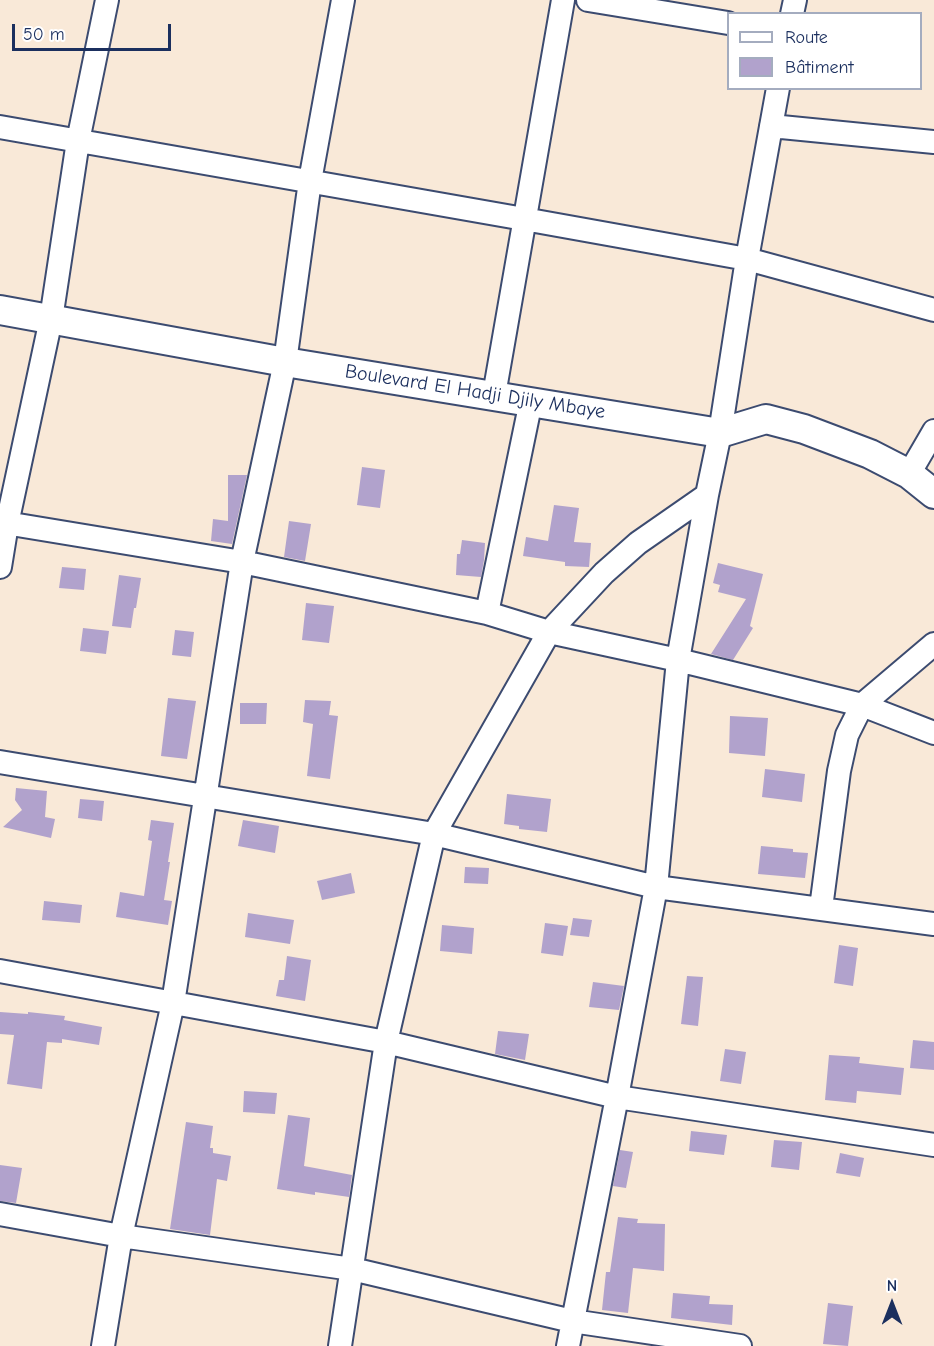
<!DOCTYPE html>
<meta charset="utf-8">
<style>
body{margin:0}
#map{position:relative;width:934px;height:1346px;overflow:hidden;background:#f9e9d8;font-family:"Comic Neue",sans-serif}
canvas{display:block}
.legend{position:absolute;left:727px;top:12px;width:195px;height:78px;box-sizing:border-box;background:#fff;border:2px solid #a4acbf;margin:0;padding:8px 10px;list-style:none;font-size:18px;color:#1b2f5e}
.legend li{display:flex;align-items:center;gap:12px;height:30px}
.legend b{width:30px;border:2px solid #a4acbf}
.north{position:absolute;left:862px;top:1274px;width:60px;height:60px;-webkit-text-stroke:4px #fff;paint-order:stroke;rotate:0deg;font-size:16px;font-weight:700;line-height:24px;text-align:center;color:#1b2f5e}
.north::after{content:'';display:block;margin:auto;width:21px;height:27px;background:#1b2f5e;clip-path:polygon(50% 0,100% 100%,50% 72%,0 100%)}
.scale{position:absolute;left:12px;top:24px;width:159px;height:27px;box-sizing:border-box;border:3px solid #1b2f5e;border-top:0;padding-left:8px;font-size:18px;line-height:21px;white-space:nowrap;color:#1b2f5e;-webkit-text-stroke:4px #fff;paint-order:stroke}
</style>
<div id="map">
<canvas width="934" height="1346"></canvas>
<ul class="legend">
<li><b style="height:8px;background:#fff"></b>Route</li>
<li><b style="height:16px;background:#b1a2cc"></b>Bâtiment</li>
</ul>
<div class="north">N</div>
<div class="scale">50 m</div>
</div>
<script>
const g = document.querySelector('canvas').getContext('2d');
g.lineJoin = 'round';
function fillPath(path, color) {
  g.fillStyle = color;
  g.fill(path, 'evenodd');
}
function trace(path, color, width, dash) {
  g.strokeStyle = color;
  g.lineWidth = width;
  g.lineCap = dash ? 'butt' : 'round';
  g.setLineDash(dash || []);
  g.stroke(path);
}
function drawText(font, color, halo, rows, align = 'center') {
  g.font = font + ' "Comic Neue",sans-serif';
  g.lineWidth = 5;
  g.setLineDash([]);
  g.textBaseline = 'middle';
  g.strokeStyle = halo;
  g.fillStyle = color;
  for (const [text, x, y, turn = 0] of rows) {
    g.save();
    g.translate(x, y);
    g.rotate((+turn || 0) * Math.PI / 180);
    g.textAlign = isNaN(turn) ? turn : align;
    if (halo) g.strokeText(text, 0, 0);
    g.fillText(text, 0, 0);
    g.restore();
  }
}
fillPath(new Path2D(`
 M362,467L385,470L380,508L357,505Z
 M228,475H247L232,544L211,541L213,519L228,521Z
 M554,505L579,508L574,542L591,543L589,567L565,566V562L523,556L526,537L548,541Z
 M289,521L311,524L305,561L284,557Z
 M462,540L485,543L484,560L481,577L456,575L457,554H460Z
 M718,563L763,574L750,626L753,628L733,660L711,654L746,599L718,592L720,585L713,583Z
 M62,567L86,569L84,590L59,588Z
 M119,575L141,578L136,608H134L131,628L112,626Z
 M306,603L334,606L329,643L302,640Z
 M83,628L109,631L106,654L80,651Z
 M175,630L194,632L191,657L172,655Z
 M168,698L196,701L187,759L161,756Z
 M305,700L331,701L329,715L338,716L330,779L307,776L313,724L303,722Z
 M240,703H267L266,724H240Z
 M730,716L768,718L765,756L729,753Z
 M765,769L805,774L802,802L762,797Z
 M16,788L47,791L45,817L55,819L51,838L3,827L22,810L15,800Z
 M507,794L551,799L547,832L519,829V826L504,824Z
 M80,799L104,801L102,821L78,818Z
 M151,820L174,823L168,862H170L164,900L172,901L168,925L116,917L120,892L144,896L152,841L148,840Z
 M243,820L279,826L275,853L238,846Z
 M761,846L793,849V852L808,853L805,878L758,874Z
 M465,867L489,868L488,884L464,883Z
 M351,873L355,893L322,900L317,881Z
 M44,901L82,905L80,923L42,920Z
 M248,913L294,920L290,944L245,937Z
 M573,918L592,920L589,937L570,935Z
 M545,923L568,926L563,956L541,953Z
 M442,925L474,928L472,954L440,951Z
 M839,945L858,948L853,986L834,983Z
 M287,956L311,960L305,1001L276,996L279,980H284Z
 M687,976L703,977L698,1026L681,1024Z
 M593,982L624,986L619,1010L589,1007Z
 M0,1012L28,1014V1012L65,1016L64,1020L102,1027L99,1045L62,1039V1043L47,1042L42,1089L7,1084L14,1035L0,1034Z
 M498,1031L529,1034L525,1060L495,1054Z
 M913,1040L934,1042V1070L910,1068Z
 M725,1049L746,1052L741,1084L720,1081Z
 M829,1055L860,1057L859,1063L904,1068L901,1095L857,1091L856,1103L825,1100Z
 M244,1091L277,1093L275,1114L243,1112Z
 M288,1115L310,1118L304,1166L352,1175L349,1197L315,1192V1195L277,1189Z
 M186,1122L213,1126L210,1148H213V1153L231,1156L227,1181L217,1179L210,1235L170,1229Z
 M691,1131L727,1135L724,1155L689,1151Z
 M774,1140L802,1142L799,1170L771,1167Z
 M620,1150L633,1152L626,1188L613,1186Z
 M840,1153L864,1158L860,1177L836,1173Z
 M0,1165L22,1168L16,1203L0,1201Z
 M618,1217L638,1219L637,1223L665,1224L664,1271L633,1268L628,1313L602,1310L606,1272H610Z
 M673,1293L710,1296L709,1304L733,1305L732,1325L671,1318Z
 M828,1303L853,1306L848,1346L823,1344Z`), '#b1a2cc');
const minor = new Path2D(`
 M588,0L728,23
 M792,14L795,0
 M771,126L934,142
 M0,127L524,219L747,259L934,310
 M494,395L563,0
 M909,474L934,431
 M0,522L242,562L487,613L549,632L678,660L862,705L934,733
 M0,567L7,524L51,319L78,141L107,0
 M487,613L531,401
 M0,762L434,834L656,887L934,924
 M821,908L839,771L847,735L862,705L934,644
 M0,971L386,1042L617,1097L934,1145
 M0,1214L121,1236L352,1269L572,1321L740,1346
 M103,1346L121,1236L173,1003L242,562L285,362L310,181L343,0
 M340,1346L386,1042L434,834L549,632L604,573L638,543L707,495
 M568,1346L617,1097L656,887L678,660L707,495L720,433L747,259L778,88`);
const major = new Path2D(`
 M0,310L285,362L720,433L766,419L804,429L870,454L909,474L934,494`);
trace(minor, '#3c4b70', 26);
trace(major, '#3c4b70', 32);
trace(minor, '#fff', 22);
trace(major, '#fff', 28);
drawText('20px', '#1b2f5e', '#fff', [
 ["Boulevard El Hadji Djily Mbaye",475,392,9]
]);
</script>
